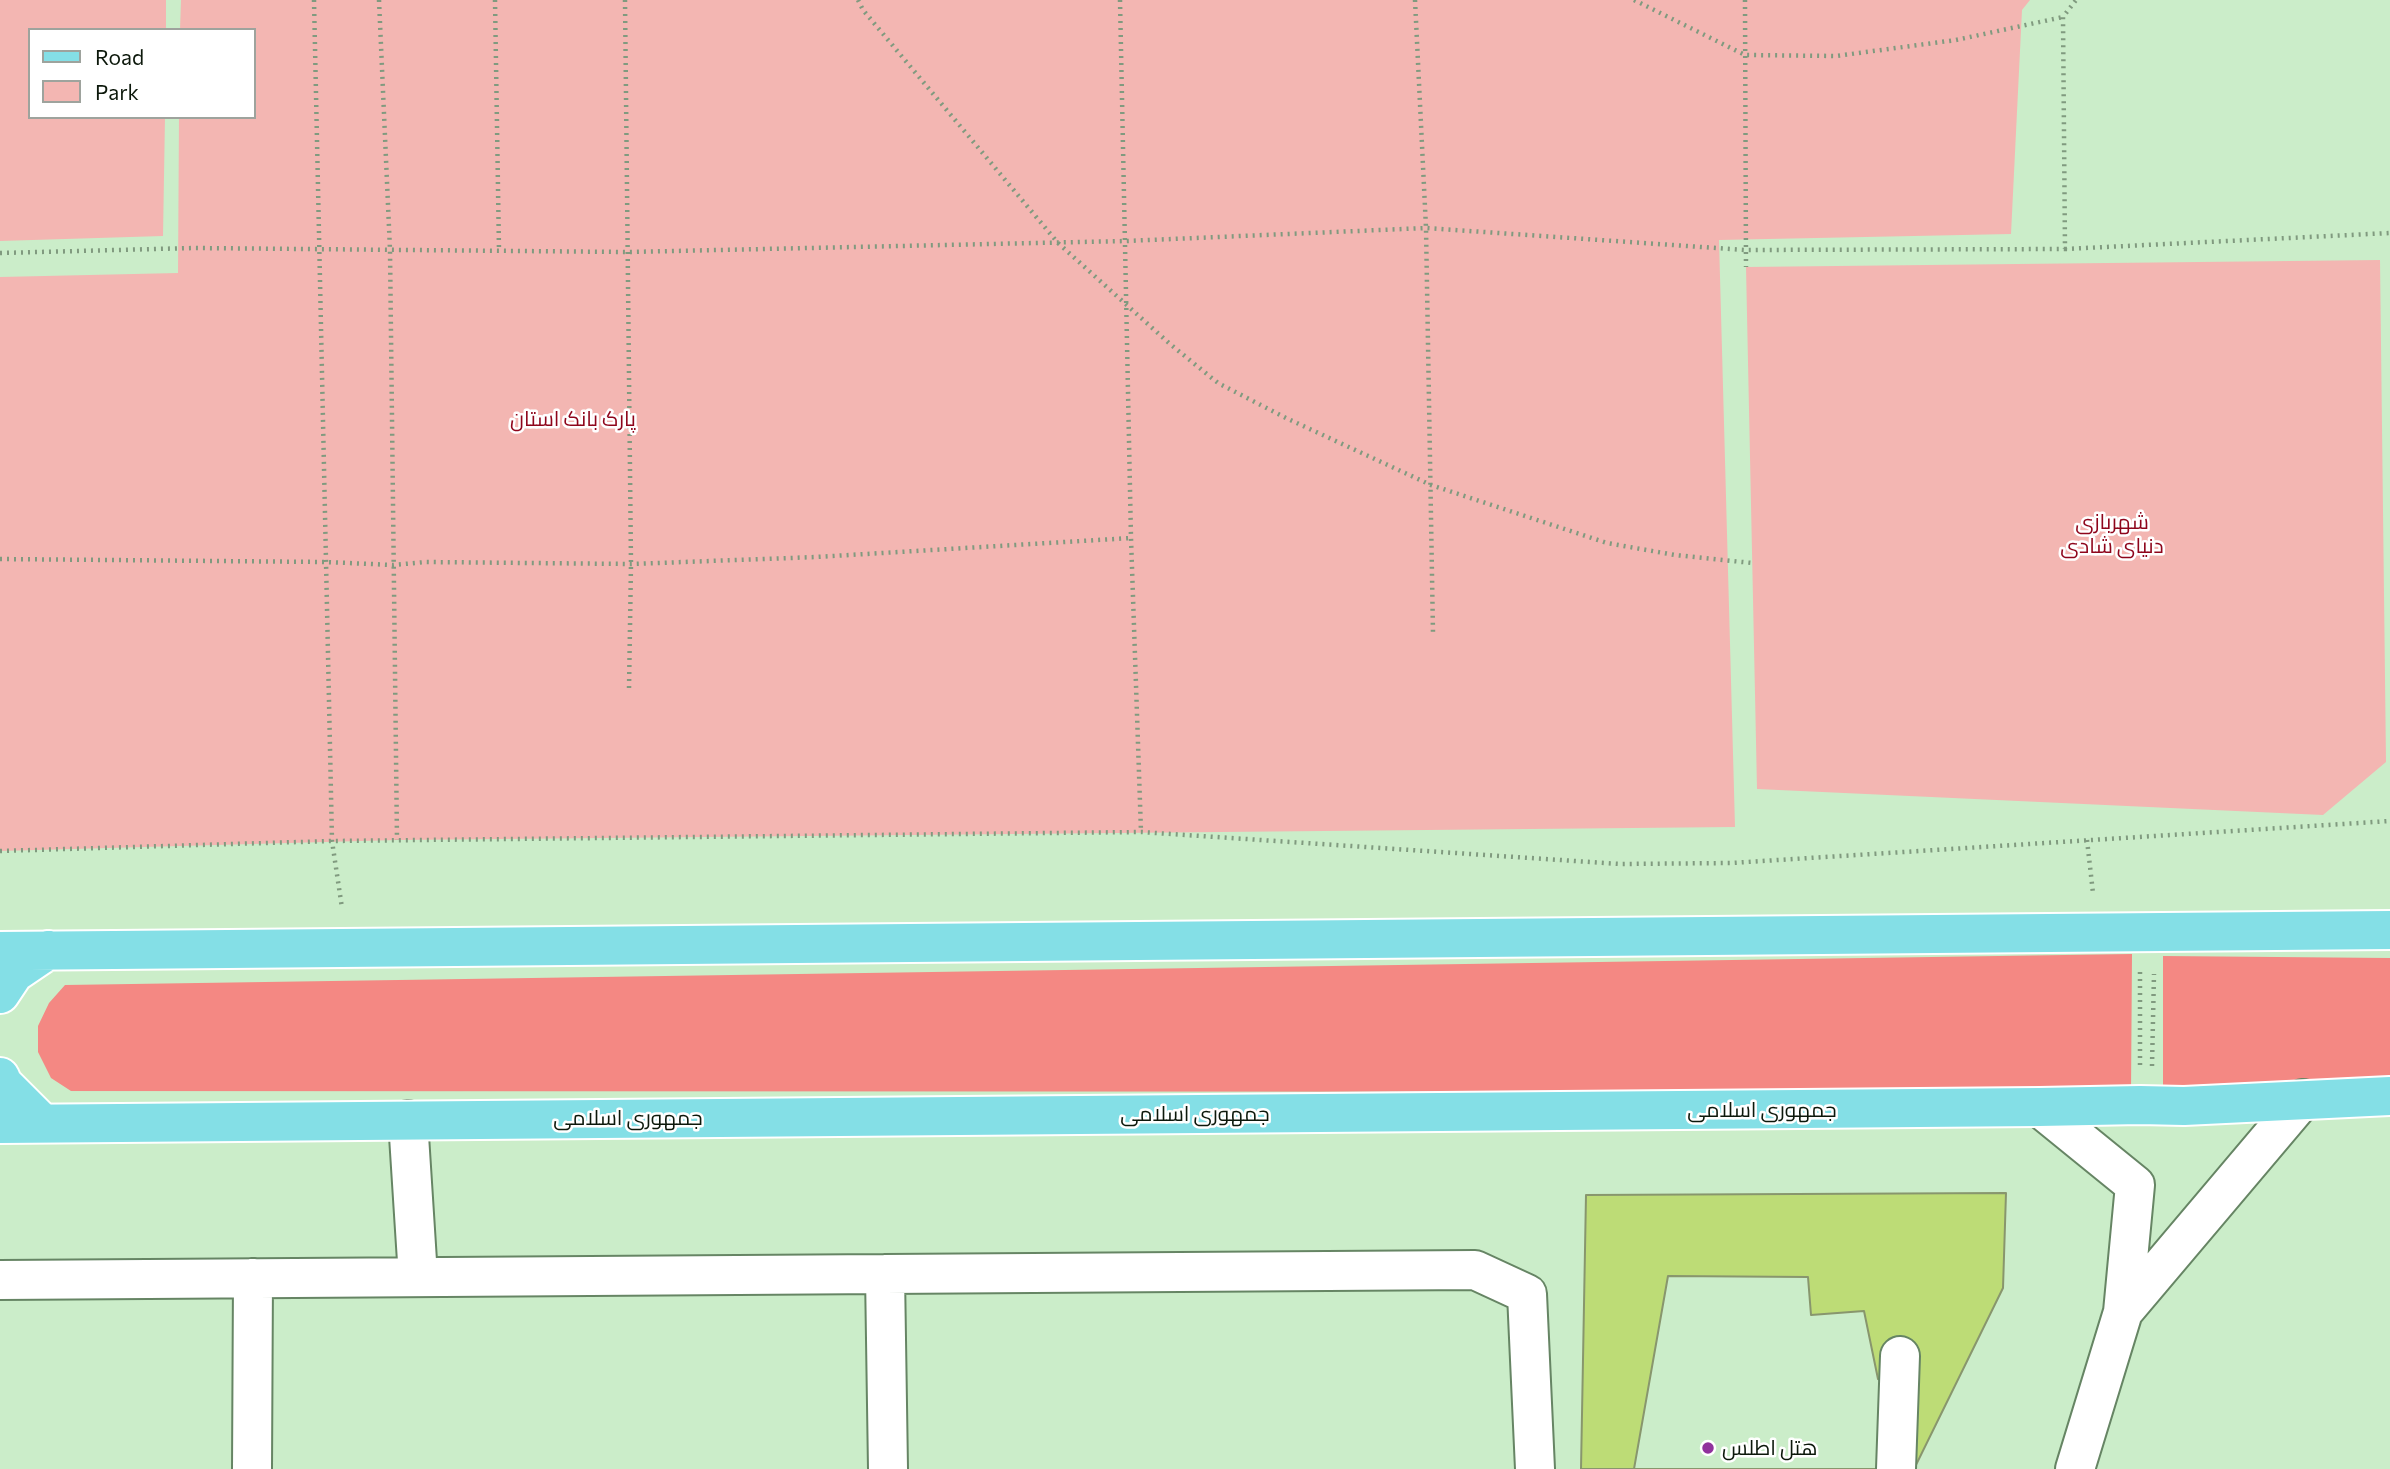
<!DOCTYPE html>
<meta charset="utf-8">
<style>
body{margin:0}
#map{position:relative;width:2390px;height:1469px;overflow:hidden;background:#cbedc9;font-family:Commissioner,sans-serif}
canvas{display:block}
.legend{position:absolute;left:28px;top:28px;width:228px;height:91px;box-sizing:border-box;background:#fff;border:2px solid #9ea39d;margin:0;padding:9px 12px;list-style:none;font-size:21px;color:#0c180b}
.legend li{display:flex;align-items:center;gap:14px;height:35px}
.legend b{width:35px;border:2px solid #9ea39d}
</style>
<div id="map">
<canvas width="2390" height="1469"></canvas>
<ul class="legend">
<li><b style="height:9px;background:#84dfe6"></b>Road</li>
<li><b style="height:19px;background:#f3b6b2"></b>Park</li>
</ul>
</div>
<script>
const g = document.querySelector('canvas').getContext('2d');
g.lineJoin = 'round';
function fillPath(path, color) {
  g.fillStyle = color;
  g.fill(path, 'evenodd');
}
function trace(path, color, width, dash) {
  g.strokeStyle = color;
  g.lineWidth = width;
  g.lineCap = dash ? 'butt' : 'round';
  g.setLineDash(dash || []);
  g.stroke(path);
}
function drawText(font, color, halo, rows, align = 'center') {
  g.font = font + ' Commissioner,Cairo,sans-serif';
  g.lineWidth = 5;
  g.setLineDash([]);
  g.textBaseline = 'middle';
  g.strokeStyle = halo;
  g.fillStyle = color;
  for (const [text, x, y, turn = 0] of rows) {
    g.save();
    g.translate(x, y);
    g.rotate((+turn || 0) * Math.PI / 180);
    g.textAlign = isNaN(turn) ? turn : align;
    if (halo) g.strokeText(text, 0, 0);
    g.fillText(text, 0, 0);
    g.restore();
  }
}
fillPath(new Path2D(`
 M0,0H166V30H30V117H165L163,236L0,241Z
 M181,0H2030L2022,10L2011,234L1719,240L1735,827L397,840L0,851V277L178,273L179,117H254V30H180Z
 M2380,260L2386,762L2323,815L1757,789L1746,267Z`), '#f3b6b2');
fillPath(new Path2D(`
 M2132,954L2131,1092L71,1091L51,1078L38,1052V1026L49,1003L65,985Z
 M2163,956L2390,958V1086L2163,1092Z`), '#f48883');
const building = new Path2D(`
 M2006,1193L2003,1288L1914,1469H1581L1586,1195Z
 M1668,1276L1808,1277L1811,1315L1864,1311L1878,1379L1899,1387L1891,1469H1634Z`);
fillPath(building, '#bddc76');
trace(building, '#88966d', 2);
const minor = new Path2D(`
 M2039,1107L2135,1185L2123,1312L2075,1469
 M408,1120L418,1277
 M885,1274L888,1469
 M0,1280L1475,1270L1527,1294L1535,1469
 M2123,1312L2303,1099
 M252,1469L253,1278
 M1896,1469L1900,1356`);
const major = new Path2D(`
 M0,951L2390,930
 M0,994L14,973L48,950
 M0,1077L3,1084L42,1123
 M0,1124L2039,1107L2140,1105L2184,1106L2390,1096`);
trace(minor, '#668564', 42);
trace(major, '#fff', 42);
trace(new Path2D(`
 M314,0L332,841L342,908
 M379,0L390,250L397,840
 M495,0L499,251
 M625,0L631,564L629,689
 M858,0L863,10L1058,243L1170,344L1218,383L1286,418L1431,485L1607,543L1675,555L1752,563
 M1120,0L1131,538L1141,832
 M1415,0L1426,228L1433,633
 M1634,0L1745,55L1836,56L1956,40L2063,17
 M1745,0L1746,267
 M2065,249L2390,233
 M0,253L194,248L628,252L1126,241L1426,228L1745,250L2065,249L2063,17L2076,0
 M0,559L326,562L393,565L426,562L631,564L816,557L1131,538
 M2087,840L2093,893
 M0,851L332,841L1141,832L1620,864L1731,863L2390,821
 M2140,1065V972
 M2152,1066L2154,974`), '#809a7f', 4.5, [2, 5]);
trace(minor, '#fff', 38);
trace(major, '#84dfe6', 38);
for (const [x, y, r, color] of [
 [1708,1448,7,"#90329c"]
]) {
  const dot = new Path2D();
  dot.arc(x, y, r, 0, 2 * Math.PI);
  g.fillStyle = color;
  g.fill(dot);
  trace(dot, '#fff', 2.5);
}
drawText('21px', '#8e051b', '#fff', [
 ["پارک بانک استان",573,419],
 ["شهربازی",2112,522],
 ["دنیای شادی",2112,546]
]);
drawText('21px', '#0c180b', '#fff', [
 ["جمهوری اسلامی",1762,1110],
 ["جمهوری اسلامی",1195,1114],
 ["جمهوری اسلامی",628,1118]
]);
drawText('21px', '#0c180b', '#fff', [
 ["هتل اطلس",1722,1448]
], 'left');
</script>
